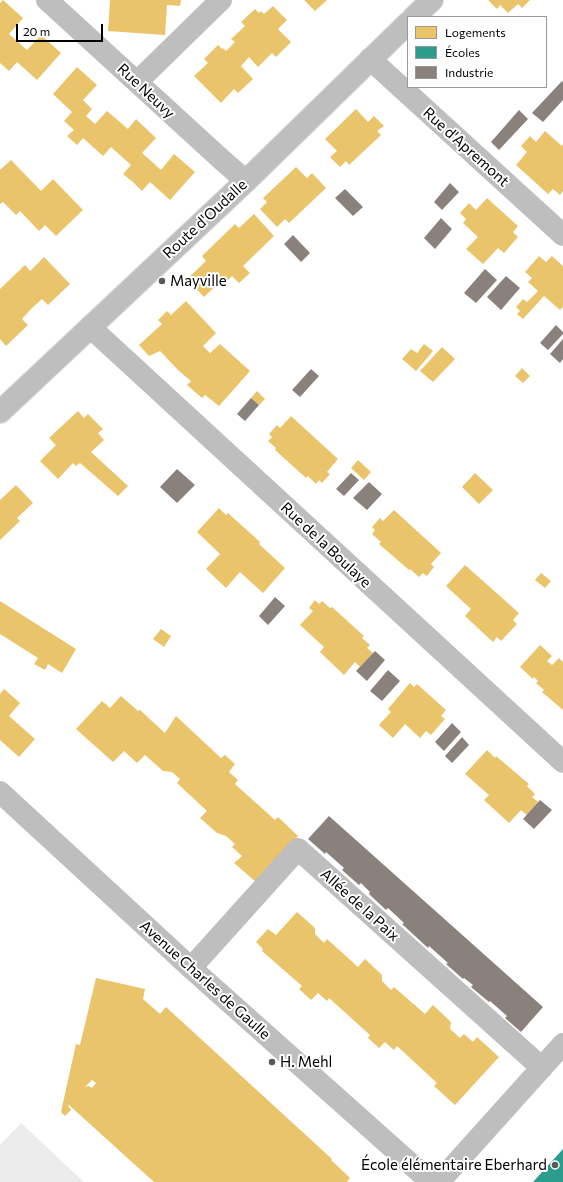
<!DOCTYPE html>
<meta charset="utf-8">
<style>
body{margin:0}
#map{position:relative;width:563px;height:1182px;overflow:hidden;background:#fff;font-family:Commissioner,sans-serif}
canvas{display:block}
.legend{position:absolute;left:407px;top:16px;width:140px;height:72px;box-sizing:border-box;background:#fff;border:1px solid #999;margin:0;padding:5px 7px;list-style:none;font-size:12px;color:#000}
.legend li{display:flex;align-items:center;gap:8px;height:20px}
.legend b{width:20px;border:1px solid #999}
.scale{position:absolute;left:16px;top:24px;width:87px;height:18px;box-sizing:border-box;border:2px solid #000;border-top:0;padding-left:5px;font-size:12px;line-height:14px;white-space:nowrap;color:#000;-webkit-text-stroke:3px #fff;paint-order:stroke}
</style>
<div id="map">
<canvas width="563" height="1182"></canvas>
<ul class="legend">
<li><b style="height:11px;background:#e9c46a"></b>Logements</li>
<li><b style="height:11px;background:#2a9d8f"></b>Écoles</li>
<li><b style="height:11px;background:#8a817c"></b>Industrie</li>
</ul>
<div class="scale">20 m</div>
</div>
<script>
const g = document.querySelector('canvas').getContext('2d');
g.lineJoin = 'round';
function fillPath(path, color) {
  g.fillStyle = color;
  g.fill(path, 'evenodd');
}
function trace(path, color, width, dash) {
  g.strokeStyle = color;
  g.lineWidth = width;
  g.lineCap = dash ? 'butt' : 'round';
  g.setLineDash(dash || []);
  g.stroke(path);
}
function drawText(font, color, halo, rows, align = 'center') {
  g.font = font + ' Commissioner,sans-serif';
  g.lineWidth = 4;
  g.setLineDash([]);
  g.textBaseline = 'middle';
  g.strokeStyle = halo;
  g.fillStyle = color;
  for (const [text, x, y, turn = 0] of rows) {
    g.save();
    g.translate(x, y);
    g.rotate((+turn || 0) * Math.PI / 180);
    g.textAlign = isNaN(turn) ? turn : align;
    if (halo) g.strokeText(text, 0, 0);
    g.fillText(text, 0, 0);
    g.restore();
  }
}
fillPath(new Path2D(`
 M21,1123L84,1182H0V1145Z`), '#ececec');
fillPath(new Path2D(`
 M3,0L23,18L9,34L27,50L41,35L61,53L37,80L17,62L9,71L0,63V3Z
 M110,0H181L180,6L167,5L165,35L108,31Z
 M304,0H327L315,11Z
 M488,0H530L522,8L518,4L508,13L500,5L497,9Z
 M273,6L287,20L278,29L291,42L276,57L272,53L258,67L249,57L241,66L253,79L238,93L234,89L221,103L194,76L208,63L204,59L218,45L222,49L223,48L226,51L235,42L231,39L245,26L241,22L255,9L259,13L261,11L264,14Z
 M77,67L97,85L83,100L92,109L86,116L95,124L107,111L128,129L136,119L156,138L142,153L151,161L161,170L174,154L195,172L170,200L150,182L142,191L133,182L123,174L131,165L111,147L103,156L83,138L77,145L67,136L74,130L64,121L72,112L53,94Z
 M356,109L368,122L374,116L384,126L377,131L381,135L349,165L346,161L340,167L330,157L337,151L325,139Z
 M545,131L562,146L563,144V191L560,195L553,189L548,194L516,165L527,152L521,146L530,136L536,142Z
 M11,160L41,191L53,179L83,210L56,236L45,225L39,231L20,211L16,215L3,202L0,204V170Z
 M296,167L307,178L312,173L326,188L289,223L285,219L277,227L260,209L267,202L263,198Z
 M487,198L518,226L513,232L518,237L504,253L498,248L483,264L466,249L478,237L463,223L466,219L460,213L469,203L476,210Z
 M254,214L274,236L243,266L250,273L239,283L232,276L227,281L224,278L204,297L187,279L206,261L202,256L235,224L239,228Z
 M539,256L546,262L552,256L563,266V307L560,310L544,296L523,319L517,314L520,311L516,307L523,299L527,302L538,291L528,282L532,278L525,272Z
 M44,257L70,284L48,305L42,299L31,309L22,319L28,325L6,346L0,339V289L25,265L30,271Z
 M186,301L216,333L203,346L210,353L220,344L250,371L219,406L205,395L202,398L187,385L191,381L179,371L160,351L149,356L139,345L162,324L158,320L167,311L171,315Z
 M424,344L433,351L416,371L402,359L411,349L417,353Z
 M442,347L455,359L433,382L420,371Z
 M522,368L530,376L523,383L515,376Z
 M257,391L265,399L259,405L251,398Z
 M78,411L84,418L88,414L103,429L98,433L104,440L91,452L128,486L118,496L80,463L76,466L73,463L58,479L40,461L56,445L49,438Z
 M291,416L338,459L327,472L330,474L322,483L319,480L316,484L308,476L306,478L275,450L276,448L268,441L272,437L269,434L277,425L280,428Z
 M358,460L371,472L364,480L351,468Z
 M475,473L493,490L479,504L462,487Z
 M16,485L33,503L17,518L20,521L0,540V500Z
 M219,508L226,515L228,513L260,542L259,544L285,568L263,593L240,572L226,588L206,569L220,554L197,532Z
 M394,510L441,553L431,564L434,567L427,576L423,573L419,577L410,569L409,570L379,544L381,542L372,534L375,530L372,527L380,518L383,521Z
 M465,565L519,613L513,620L517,624L501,641L497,637L493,642L465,616L471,609L446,586Z
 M541,573L551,581L545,588L535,580Z
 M315,600L319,604L322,601L330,608L332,607L364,636L362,638L370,645L367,648L373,653L360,667L355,662L344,675L320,652L324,647L300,625L313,611L309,608Z
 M0,601L76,649L62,673L48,664L45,670L34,664L38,658L0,634Z
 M161,629L171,636L164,647L153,639Z
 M540,645L552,656L547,661L552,665L559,658L563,662V710L542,692L544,690L536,683L538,681L534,677L533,679L520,667Z
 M410,683L414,687L417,684L446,710L441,716L445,719L431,735L426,731L420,738L405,724L393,738L379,725L391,712L388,709Z
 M4,689L20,703L9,716L35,739L19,757L0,740V694Z
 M121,696L138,711L140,710L165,733L176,716L221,758L225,755L235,764L229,772L238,780L235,784L275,820L278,817L298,836L256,882L234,863L242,856L232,847L235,844L226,836L217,833L200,818L207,811L177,783L180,779L172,772L163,771L145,755L137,763L124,751L113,762L76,729L102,701L110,708Z
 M487,750L495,758L496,756L529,784L527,786L535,794L532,797L538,802L527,815L521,810L509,823L484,800L489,795L465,774Z
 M297,912L315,928V934L324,943L327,939L358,967L365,959L382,975V981L391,990L394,987L425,1014L433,1005L451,1022L450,1029L460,1038L464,1034L473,1042L477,1037L499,1057L455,1105L434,1086L437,1083L397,1046L394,1050L385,1042L379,1048L368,1038L370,1035L329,998L327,1001L318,993L311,1000L299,989L302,986L262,951L263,949L256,942L268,929L276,935Z
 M96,978L145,989L143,999L160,1014L166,1007L332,1159L331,1160L350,1178L347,1182H154L69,1105L68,1106L71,1110L65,1116L61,1112L76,1044L80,1045ZM92,1080L96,1083L92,1088L89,1086L85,1087Z`), '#e9c46a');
fillPath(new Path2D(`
 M563,1149V1182H533Z`), '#2a9d8f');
fillPath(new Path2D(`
 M562,81L563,82V100L543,122L532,113Z
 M519,110L528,119L499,150L491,142Z
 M450,183L459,192L442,210L434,202Z
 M345,189L363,207L353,216L335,198Z
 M441,218L452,229L435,249L424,238Z
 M293,235L310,253L301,262L284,244Z
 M485,269L497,280L476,303L464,293Z
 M506,276L520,288L501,310L487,297Z
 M556,325L563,332V334L548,350L540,343Z
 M563,339V359L560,363L550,354Z
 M311,369L319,376L300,397L292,390Z
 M251,398L259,405L245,421L237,414Z
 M177,469L195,485L177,503L160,487Z
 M351,473L359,480L344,496L336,489Z
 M369,482L382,494L367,510L353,498Z
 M275,597L285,606L268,625L259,616Z
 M375,651L385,660L367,681L356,671Z
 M388,670L400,681L382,701L370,691Z
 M452,723L461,732L444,751L435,742Z
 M462,737L469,745L452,763L445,756Z
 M540,800L552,810L534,829L523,819Z
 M329,816L543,1007L521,1032L505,1018L507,1016L490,1001L489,1002L471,987L473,985L464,978L463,979L446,964L448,963L429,946L428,948L402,924L404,923L388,908L386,910L369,894L370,892L361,883L359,885L342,870L344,868L326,852L325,854L308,839Z`), '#8a817c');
const major = new Path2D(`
 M414,17L432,0
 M0,412L246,181L408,23`);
trace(major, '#dbdbdb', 24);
trace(new Path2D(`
 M47,0L222,160L246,181
 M370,59L563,235
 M137,82L221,0
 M90,327L563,762
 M0,792L191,968L431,1182
 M191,968L298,849L542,1068
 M439,1182L563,1044`), '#bebebe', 22);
trace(major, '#bebebe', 22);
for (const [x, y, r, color] of [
 [162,281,4,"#595959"],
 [272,1062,4,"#595959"],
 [555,1165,4,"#595959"]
]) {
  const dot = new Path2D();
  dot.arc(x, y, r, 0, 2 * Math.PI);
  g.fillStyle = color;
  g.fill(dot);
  trace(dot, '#fff', 1.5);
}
drawText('15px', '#000', '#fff', [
 ["Rue Neuvy",146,91,43],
 ["Rue d'Apremont",466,147,42],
 ["Route d'Oudalle",205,219,-43],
 ["Rue de la Boulaye",326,545,43],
 ["Allée de la Paix",360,905,42],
 ["Avenue Charles de Gaulle",205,980,42]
]);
drawText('15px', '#000', '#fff', [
 ["Mayville",170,281],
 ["H. Mehl",280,1062],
 ["École élémentaire Eberhard",547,1165,"right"]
], 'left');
</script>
